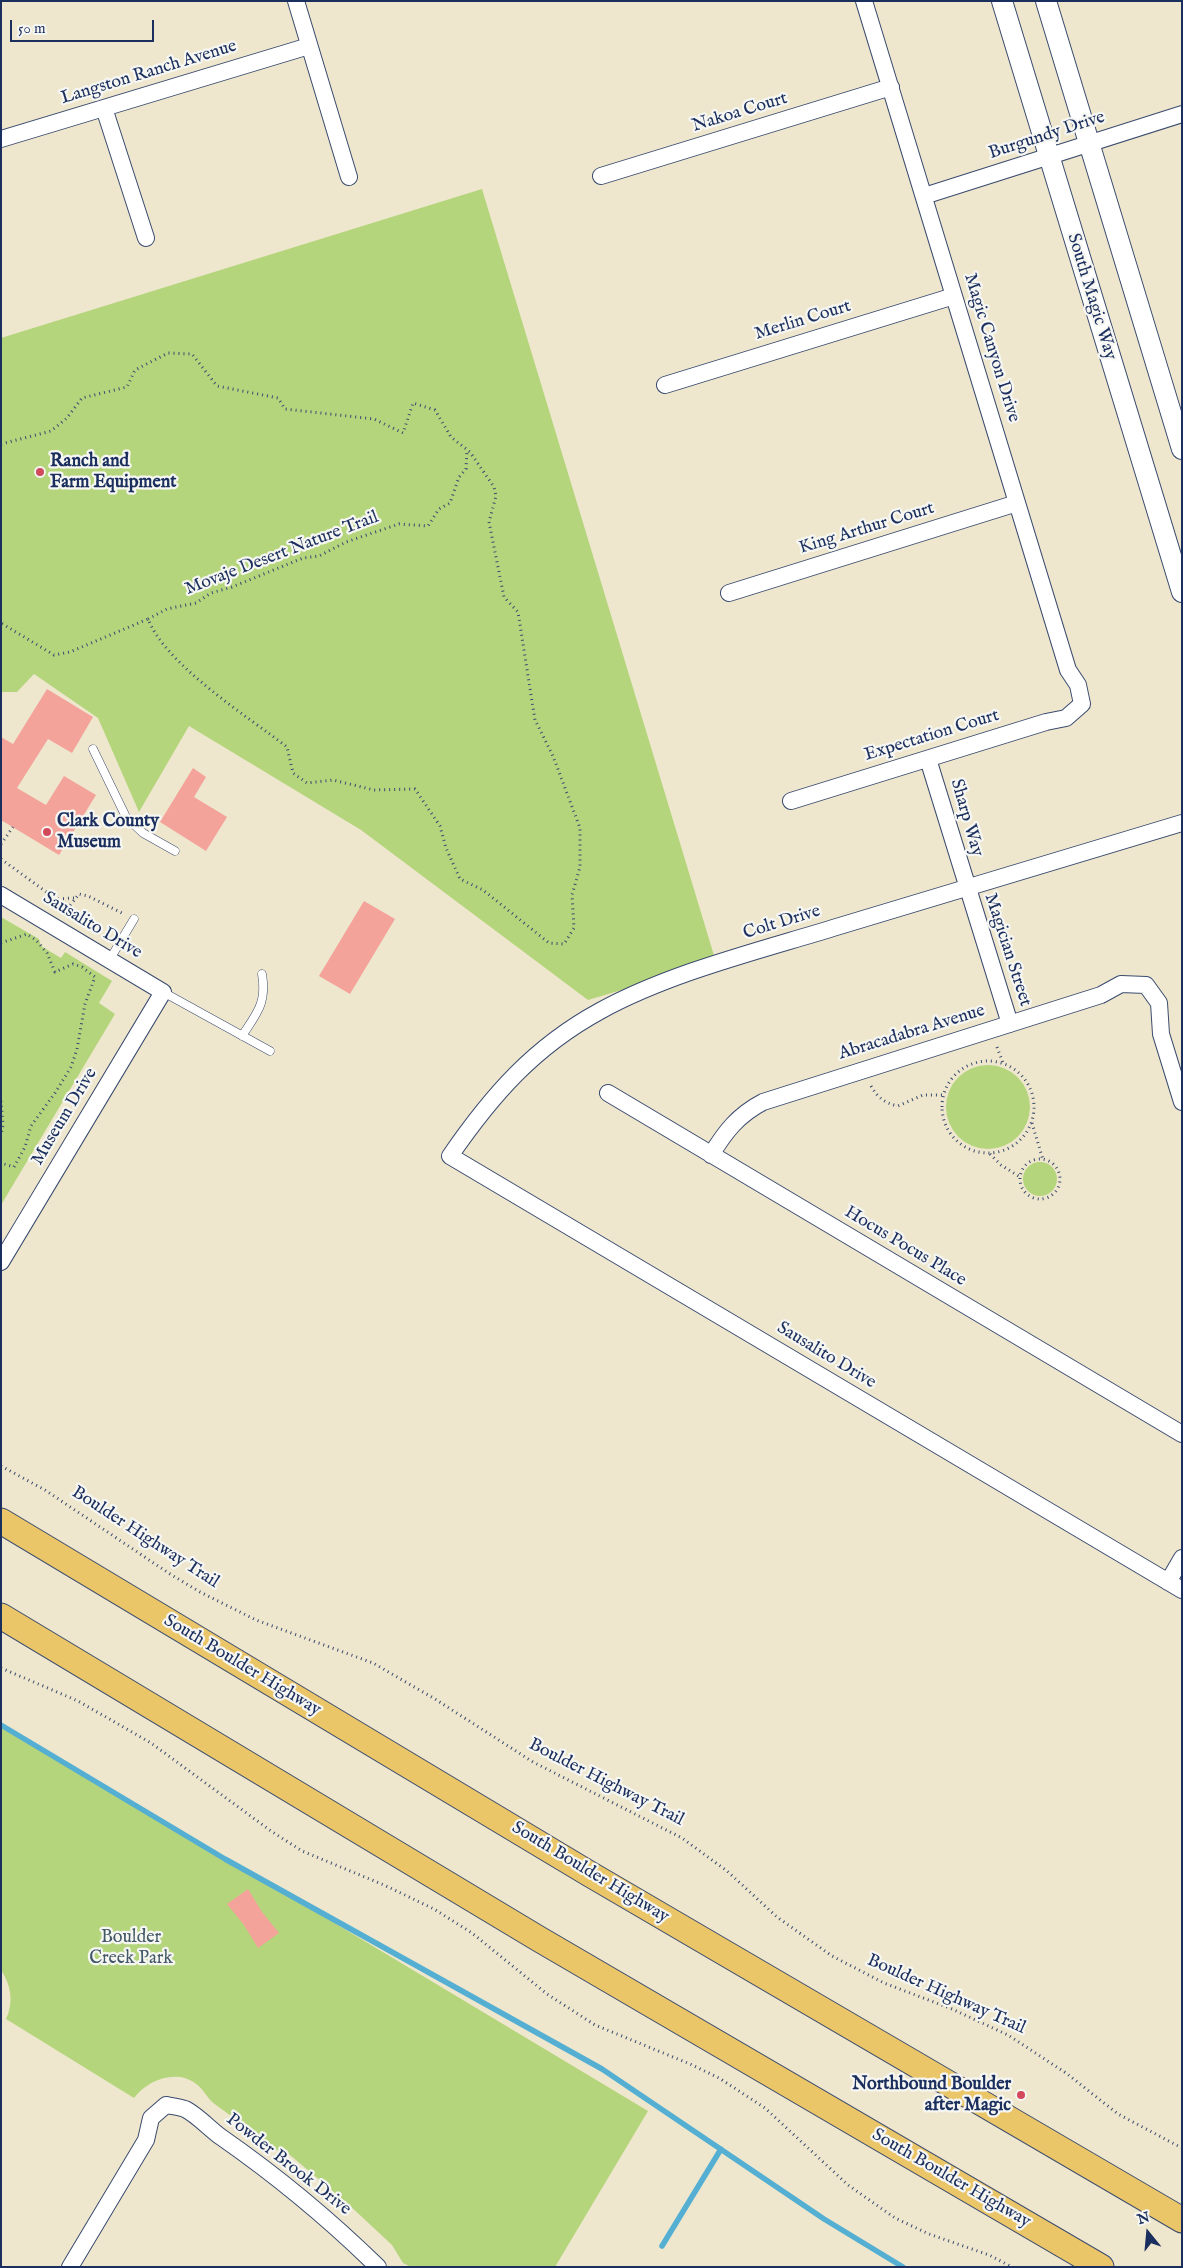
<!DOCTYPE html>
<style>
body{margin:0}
#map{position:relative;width:1183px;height:2268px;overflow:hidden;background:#eee7cd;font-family:"IM FELL English",serif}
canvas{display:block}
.frame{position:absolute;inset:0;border:2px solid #1b2f5e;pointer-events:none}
.north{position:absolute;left:1123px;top:2208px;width:50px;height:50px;-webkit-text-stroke:4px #f6f6f2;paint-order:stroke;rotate:343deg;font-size:14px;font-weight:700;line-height:20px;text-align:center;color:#1b2f5e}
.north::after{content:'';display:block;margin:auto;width:18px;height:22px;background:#1b2f5e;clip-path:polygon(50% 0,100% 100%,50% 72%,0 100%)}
.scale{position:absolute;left:10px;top:20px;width:144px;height:22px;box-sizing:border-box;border:2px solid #1b2f5e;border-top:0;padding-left:6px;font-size:15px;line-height:18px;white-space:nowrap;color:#1b2f5e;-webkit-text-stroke:4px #f6f6f2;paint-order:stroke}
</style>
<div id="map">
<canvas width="1183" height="2268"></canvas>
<div class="frame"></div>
<div class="north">N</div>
<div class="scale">50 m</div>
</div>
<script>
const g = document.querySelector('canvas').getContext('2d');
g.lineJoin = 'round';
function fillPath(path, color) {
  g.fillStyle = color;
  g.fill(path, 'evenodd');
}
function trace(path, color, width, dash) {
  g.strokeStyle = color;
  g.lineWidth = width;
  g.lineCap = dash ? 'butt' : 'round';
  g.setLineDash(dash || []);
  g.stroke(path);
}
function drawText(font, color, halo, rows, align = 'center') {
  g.font = font + ' "IM FELL English",serif';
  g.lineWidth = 4.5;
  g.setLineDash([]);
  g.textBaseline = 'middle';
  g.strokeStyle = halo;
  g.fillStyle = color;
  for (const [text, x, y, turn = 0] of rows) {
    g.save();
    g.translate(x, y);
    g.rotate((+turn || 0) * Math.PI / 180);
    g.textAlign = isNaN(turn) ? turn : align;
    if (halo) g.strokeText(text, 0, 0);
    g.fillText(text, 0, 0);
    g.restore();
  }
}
fillPath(new Path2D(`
 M482,189L716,962L588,1000L361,830L189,726L139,812L98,718L34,674L17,692H1V338Z
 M1,917L39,939L41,946L61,958L65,952L112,981L99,1003L115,1014L1,1205Z
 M946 1107a42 42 0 1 1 84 0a42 42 0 1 1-84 0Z
 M1023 1179a17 17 0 1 1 34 0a17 17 0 1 1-34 0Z
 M1,1723L648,2111L555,2267H411L403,2263L392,2245L348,2204L290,2155L281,2153C260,2137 238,2121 216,2105C207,2099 204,2089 195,2083C176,2069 147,2080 134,2098L6,2019C14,2002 11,1985 1,1970Z`), '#b5d57d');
trace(new Path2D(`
 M1,1725L225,1859L602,2069L824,2219L903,2267
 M662,2246L721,2149`), '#54afd2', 5.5);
fillPath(new Path2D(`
 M47,689L93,717L72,753L48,739L17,788L46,805L64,776L96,795L59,855L1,820V737L13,744Z
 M193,768L206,777L194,797L227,817L206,851L160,822Z
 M364,901L395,919L350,994L319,976Z
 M248,1889L262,1912L279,1933L258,1948L244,1925L227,1904Z`), '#f4a39b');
const service = new Path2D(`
 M93,749L126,817L143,833L175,851
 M110,959L134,919
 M163,992L270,1051
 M242,1036C257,1013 267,1003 262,974`);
const minor = new Path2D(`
 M296,1L349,177
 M104,108L146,238
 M1,139L309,46
 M601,176L891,87
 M924,196L1182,114
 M665,385L954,296
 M729,593L1017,503
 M928,759L1010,1024
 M791,801L1046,722L1066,718L1082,704L1078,685L1068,670L864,1
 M1182,823C1066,858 950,893 833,928C758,951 669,973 600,1011C534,1047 492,1095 450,1156L1182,1590
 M1,895L163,992L1,1262
 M608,1093L1182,1434
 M711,1155C725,1132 738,1115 763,1102L1101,995L1121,984L1146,985L1159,1003L1161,1034L1182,1102
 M1168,1582L1182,1558
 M70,2267L146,2140L151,2118L166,2105C172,2106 180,2107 185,2109C196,2114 211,2130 221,2137C277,2176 329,2219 378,2267`);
const tertiary = new Path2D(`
 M1002,1L1182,592
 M1046,1L1182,449`);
const primary = new Path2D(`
 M1,1521L588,1873L1182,2220
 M1,1616L539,1939L1101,2267`);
trace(service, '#3b4b6f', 9);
trace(minor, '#3b4b6f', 18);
trace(tertiary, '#3b4b6f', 22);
trace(primary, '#3b4b6f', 27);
trace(new Path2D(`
 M1,444L51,431L67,418L82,398L127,387L135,370L168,353L192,354L217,386L278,398L285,409L374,419L403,433L413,403L435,410L451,437L470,452L494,487L496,496L489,522L504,597L518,612L535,720L553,756L580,828V867L572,895L574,928L564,944L549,943L483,890L460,879L446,848L440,826L415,789L374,790L333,780L307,783L293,773L287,747C247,716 166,665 148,619L70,652L54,655L1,623
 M148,619L167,609L196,603L211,593L232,587L303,558L319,556L346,542L399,524L428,526L439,509L450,503L459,477L466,469L467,450
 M1,844L13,827
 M1,859L56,899L75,898
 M64,913L79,894L88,896L122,913
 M1,943L27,934L36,940L47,953L55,972L73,964L82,967L95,977L85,1004L77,1049L71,1067L55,1093L31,1126L25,1147L14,1167L1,1163
 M997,1047L1003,1063
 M942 1107a46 46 0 1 1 92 0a46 46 0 1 1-92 0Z
 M871,1086C878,1098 885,1103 898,1106L923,1095H944
 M1,1101L3,1125L1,1135
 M1032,1123L1043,1160
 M990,1154L1001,1165L1020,1177
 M1020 1179a20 20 0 1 1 40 0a20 20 0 1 1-40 0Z
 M1,1466L45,1490L170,1574L200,1592L256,1620L373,1663L435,1699L533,1762L682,1838L727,1871L777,1917L832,1956L884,1983L952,2009L1008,2035L1066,2073L1118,2114L1182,2148
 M1,1668L78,1701L151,1743L271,1831L302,1851L384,1885L434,1909L472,1933L547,1994L595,2025L690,2064L719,2078L765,2108L848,2185L895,2218L929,2234L989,2255L1012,2267`), '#3b4b6f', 3, [1, 4]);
trace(service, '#fff', 8);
trace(minor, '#fff', 16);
trace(tertiary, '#fff', 20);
trace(primary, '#ebc669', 25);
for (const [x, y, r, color] of [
 [40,472,5,"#d1495b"],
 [47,832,5,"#d1495b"],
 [1021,2095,5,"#d1495b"]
]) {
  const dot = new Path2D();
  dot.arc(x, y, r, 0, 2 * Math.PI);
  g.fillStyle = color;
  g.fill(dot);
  trace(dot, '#f6f6f2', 2);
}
drawText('18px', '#1b2f5e', '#f6f6f2', [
 ["Langston Ranch Avenue",149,73,-17],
 ["Nakoa Court",740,113,-17],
 ["Burgundy Drive",1047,136,-18],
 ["South Magic Way",1091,297,73],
 ["Merlin Court",803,321,-17],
 ["Magic Canyon Drive",991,348,73],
 ["King Arthur Court",867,529,-17],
 ["Movaje Desert Nature Trail",282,554,-21],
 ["Expectation Court",932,736,-17],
 ["Sharp Way",966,818,74],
 ["Colt Drive",782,923,-17],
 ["Sausalito Drive",92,926,31],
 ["Magician Street",1007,950,72],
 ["Abracadabra Avenue",912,1033,-17],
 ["Museum Drive",65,1117,-59],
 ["Hocus Pocus Place",905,1247,31],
 ["Sausalito Drive",826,1356,31],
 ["Boulder Highway Trail",145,1538,33],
 ["South Boulder Highway",242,1666,31],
 ["Boulder Highway Trail",606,1783,27],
 ["South Boulder Highway",590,1873,31],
 ["Boulder Highway Trail",946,1995,24],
 ["Powder Brook Drive",288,2165,38],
 ["South Boulder Highway",951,2179,30]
]);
drawText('bold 18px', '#1b2f5e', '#f6f6f2', [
 ["Ranch and",50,462],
 ["Farm Equipment",50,483],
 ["Clark County",57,822],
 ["Museum",57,843],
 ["Northbound Boulder",1011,2085,"right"],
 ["after Magic",1011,2106,"right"]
], 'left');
drawText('18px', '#425866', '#f6f6f2', [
 ["Boulder",131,1938],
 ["Creek Park",131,1959]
]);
</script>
